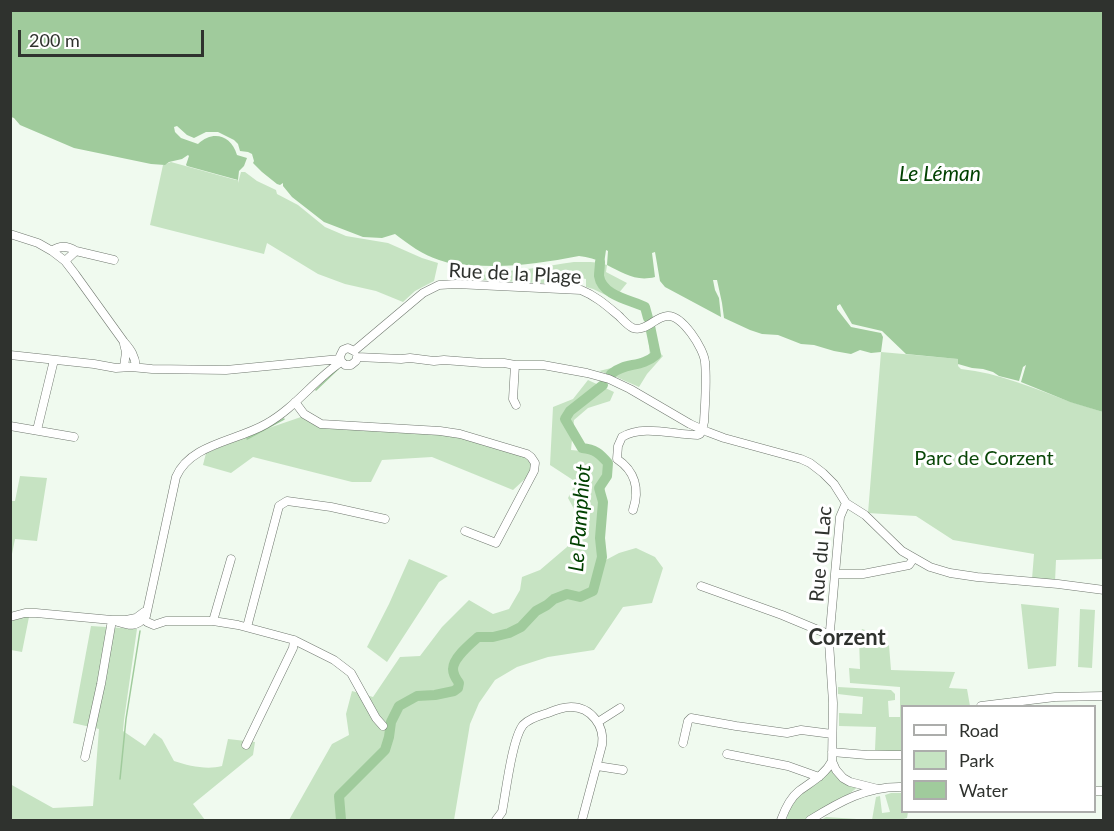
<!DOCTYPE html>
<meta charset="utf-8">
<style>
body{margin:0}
#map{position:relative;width:1114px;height:831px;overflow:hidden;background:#f0faef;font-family:Lato,sans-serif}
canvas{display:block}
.frame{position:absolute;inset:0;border:12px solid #2f322e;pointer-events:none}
.legend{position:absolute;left:901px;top:705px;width:195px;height:108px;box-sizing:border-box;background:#fff;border:2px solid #acadab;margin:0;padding:8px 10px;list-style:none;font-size:18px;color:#2f322e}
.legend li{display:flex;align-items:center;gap:12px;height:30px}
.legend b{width:30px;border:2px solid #acadab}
.scale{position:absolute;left:18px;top:30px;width:186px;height:27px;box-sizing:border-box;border:3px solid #2f322e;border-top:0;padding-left:8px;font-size:18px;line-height:21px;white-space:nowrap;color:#2f322e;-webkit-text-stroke:4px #fff;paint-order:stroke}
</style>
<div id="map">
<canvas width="1114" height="831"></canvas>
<div class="frame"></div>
<ul class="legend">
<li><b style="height:8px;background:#fff"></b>Road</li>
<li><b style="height:16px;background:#c6e3c2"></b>Park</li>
<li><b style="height:16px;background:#a0cb9c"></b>Water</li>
</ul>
<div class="scale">200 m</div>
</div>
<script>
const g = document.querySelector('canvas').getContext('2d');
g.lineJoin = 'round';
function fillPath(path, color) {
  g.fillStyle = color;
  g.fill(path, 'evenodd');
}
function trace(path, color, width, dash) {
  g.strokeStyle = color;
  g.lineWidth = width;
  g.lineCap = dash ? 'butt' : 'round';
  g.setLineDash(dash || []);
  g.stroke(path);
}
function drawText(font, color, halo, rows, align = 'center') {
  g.font = font + ' Lato,sans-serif';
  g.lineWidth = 6;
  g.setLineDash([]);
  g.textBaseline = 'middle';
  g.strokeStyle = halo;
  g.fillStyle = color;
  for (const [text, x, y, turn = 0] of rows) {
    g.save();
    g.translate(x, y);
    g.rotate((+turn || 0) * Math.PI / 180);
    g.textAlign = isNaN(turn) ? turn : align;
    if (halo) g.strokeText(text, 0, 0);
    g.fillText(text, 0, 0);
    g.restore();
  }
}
fillPath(new Path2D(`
 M171,162L236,180H238V183L241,172H245L257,181L276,190L277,194L298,205L325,227L346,236L388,243L422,258L438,263L434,281L415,291L403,302L376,291L345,284L318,274L267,243L264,254L150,225L163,165Z
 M574,262C585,262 596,261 607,265L606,272L627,283L614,299L593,289L586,287V279L576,277L574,285L465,279V275L453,274L452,268C493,277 533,268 574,262Z
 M653,323L657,350L663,356L647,374L639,387L614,376L599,371L636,362L650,356L647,327Z
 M881,352L959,359L958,366L961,369C999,373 1033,388 1068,401C1080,405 1092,408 1103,412V559L1056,560L1055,582L1032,579L1034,554L953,540L916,516L868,513Z
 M588,380L614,392L610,401L588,408L574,420L571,450L592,452L605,464L604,561L619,553L636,548L655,557L663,568L652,603L623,607L594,650L548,657L517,667L495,680L479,703L470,724L454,820H289L332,744L349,735L346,714L352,691L373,697L400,657L420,656L442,627L469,600L493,614L509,609L520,590L522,577L540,570L567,547L579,518L568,498L576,482L550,465L553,407L573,399Z
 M301,417L322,425L438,433L459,437L524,457L530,460L533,465L526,478L513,490L432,457L382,460L371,482H352L253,457L231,473L203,465L206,453L266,429Z
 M20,476L47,478L37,541L15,539L11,559V501H15Z
 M409,559L448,576L439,582L387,662L367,647L389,604Z
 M1021,604L1059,608L1056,666L1028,669Z
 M1080,609L1095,610L1092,668L1078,667Z
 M24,617H29L22,652L11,650V620Z
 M91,626L137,629L124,720L123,731L145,746L154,733L162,739L174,761C189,766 207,770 222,766L228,739L255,742L253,755L193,804L205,820H11L10,784L53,808L93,806L99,729L73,723Z
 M862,629L868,631L876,640L889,645L891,670L955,672L949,688L967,689L970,706H902V752L875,750L876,727L839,726V713L862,714L863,697L838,694V687L891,690L895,694V700L888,701L889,717H900V687L850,683L849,668L860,669L859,637Z
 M832,769C837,780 847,784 858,787L849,794L823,808L805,820H787C789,801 798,797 813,786C820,781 826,775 832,769Z
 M891,793H902V812H908L907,818L899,820L874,819V820H821L826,817L872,820L876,797L880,796L882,813L890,812L885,795Z`), '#c6e3c2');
fillPath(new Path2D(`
 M10,11H1103V412L1070,402L1021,382L1026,365L1023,367L1019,381L999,376L993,372L983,369L972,368L958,364V359L906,354L882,331L852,324L840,304L837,306V309L851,327L881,333L883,337L881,352L871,353L860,350L851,354L834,351L814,345L801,344L778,335L762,334L750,330L724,318L722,303L717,280H713L715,290L719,298L721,317L665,287L660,281L655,252L652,253L655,277C636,282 623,273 607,265L608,251L606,250L604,264C596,259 588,257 579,256C542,263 510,268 471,265C460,265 450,264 439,260C423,255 408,244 395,234L382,238L363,237L324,222L292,197L283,186V183L280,185L277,184L262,172L253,163L254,161L252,154L248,152L240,151L238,144L234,140L218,132H206L194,138L187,135L177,126L174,127L175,132L181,138L198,144C213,130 231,135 237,155L247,158L244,166L239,171L238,180L187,166L186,165L189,156L188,155L182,159L169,162L165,165L151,164L74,148L20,125L14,118L11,117Z`), '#a0cb9c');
trace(new Path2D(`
 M316,390L338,369
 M247,439L284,419
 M120,779L126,719L140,631`), '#a0cb9c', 1.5);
trace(new Path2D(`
 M600,262C600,266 599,272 599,276C602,296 631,300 645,307L648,318
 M611,374C625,362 641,368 656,355L650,326
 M341,820L339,796L385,750L389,737L391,722L399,706L417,696L435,695L454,691L458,688L459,683C456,679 453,674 453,669C453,658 470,644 478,637H493L509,633L521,627L536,611L547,605L554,599L567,594L580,597L593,591L602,557L600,538L603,502L599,488L607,476L608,463C600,454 595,449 582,448L565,419L570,411L603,385`), '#a0cb9c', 10);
const minor = new Path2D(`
 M10,234L38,243L52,251L65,261L75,274L124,342C131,350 135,356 136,367
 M52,251C60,245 68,246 76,251
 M65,261L76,251L114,260
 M354,351L423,293L439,285L456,284L581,290C596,296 607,306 619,316C623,320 628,326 633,328C646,332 655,317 667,316C682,314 704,349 705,362C707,382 705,403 704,422L702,430
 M354,351L348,348L343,350L340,356L341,361L345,365H351L356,361L357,357
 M10,355L94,364L116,368L131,367L152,369L226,370L340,359
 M357,357L401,359L410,358L434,361L444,360L483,363H504L515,365H543L587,373L609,379L630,389L690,424L708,432L724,438L801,459L810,463L823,473L834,484L846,503L865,515L902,551L930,567L950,573L977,577L1058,584L1104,590
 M515,365L513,399L516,405
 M124,367L126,352L124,344
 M295,402L304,414L321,424L440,431L460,434L527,454L531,457L535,463L534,471L496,543L465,531
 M10,426L74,437
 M37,430L54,360
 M846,503L840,517L829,642L833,703L832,761L836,770L843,778L850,782L878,789
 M633,510C640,489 635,471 617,459L618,446L622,437C643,424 674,435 698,435L700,434L702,430
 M835,574H863L909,565L914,558
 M701,586L782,615L830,635
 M10,617L25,613H36L112,620H126L136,618L144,612
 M141,617L147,622L154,625L166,621H213L238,625L294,640L334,660L351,673L376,718L383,726
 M112,620C126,624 135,630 146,616L176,477C190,444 237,441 266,424C295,408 314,380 341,362
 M213,621L231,559
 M247,627L279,506L287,501L331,507L385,519
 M981,706L1055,697L1104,696
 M598,722L620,708
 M683,743L688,721L691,718L736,726L787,733L801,730L832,734
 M246,745L293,648L294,640
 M832,752L867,755H902
 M727,754L788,766L819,777
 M85,757L101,684L112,620
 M597,766L623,770
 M1094,791H1104
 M496,820L502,812C506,792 512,739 523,725C530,718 539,716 548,713C555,710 563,707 571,707C591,707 605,726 602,745L582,820
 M781,820C785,809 790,798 799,791C811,782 825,775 832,761
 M810,820C839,802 867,786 902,787`);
trace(minor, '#70786f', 9);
trace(minor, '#fff', 8);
drawText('20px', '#2f322e', '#fff', [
 ["Rue de la Plage",515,274,3],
 ["Rue du Lac",821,554,-85]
]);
drawText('20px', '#0a4708', '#fff', [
 ["Parc de Corzent",984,459]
]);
drawText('italic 21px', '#014101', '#fff', [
 ["Le Léman",940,174],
 ["Le Pamphiot",580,518,-86]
]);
drawText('bold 22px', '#2f322e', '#fff', [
 ["Corzent",847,638]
]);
</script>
